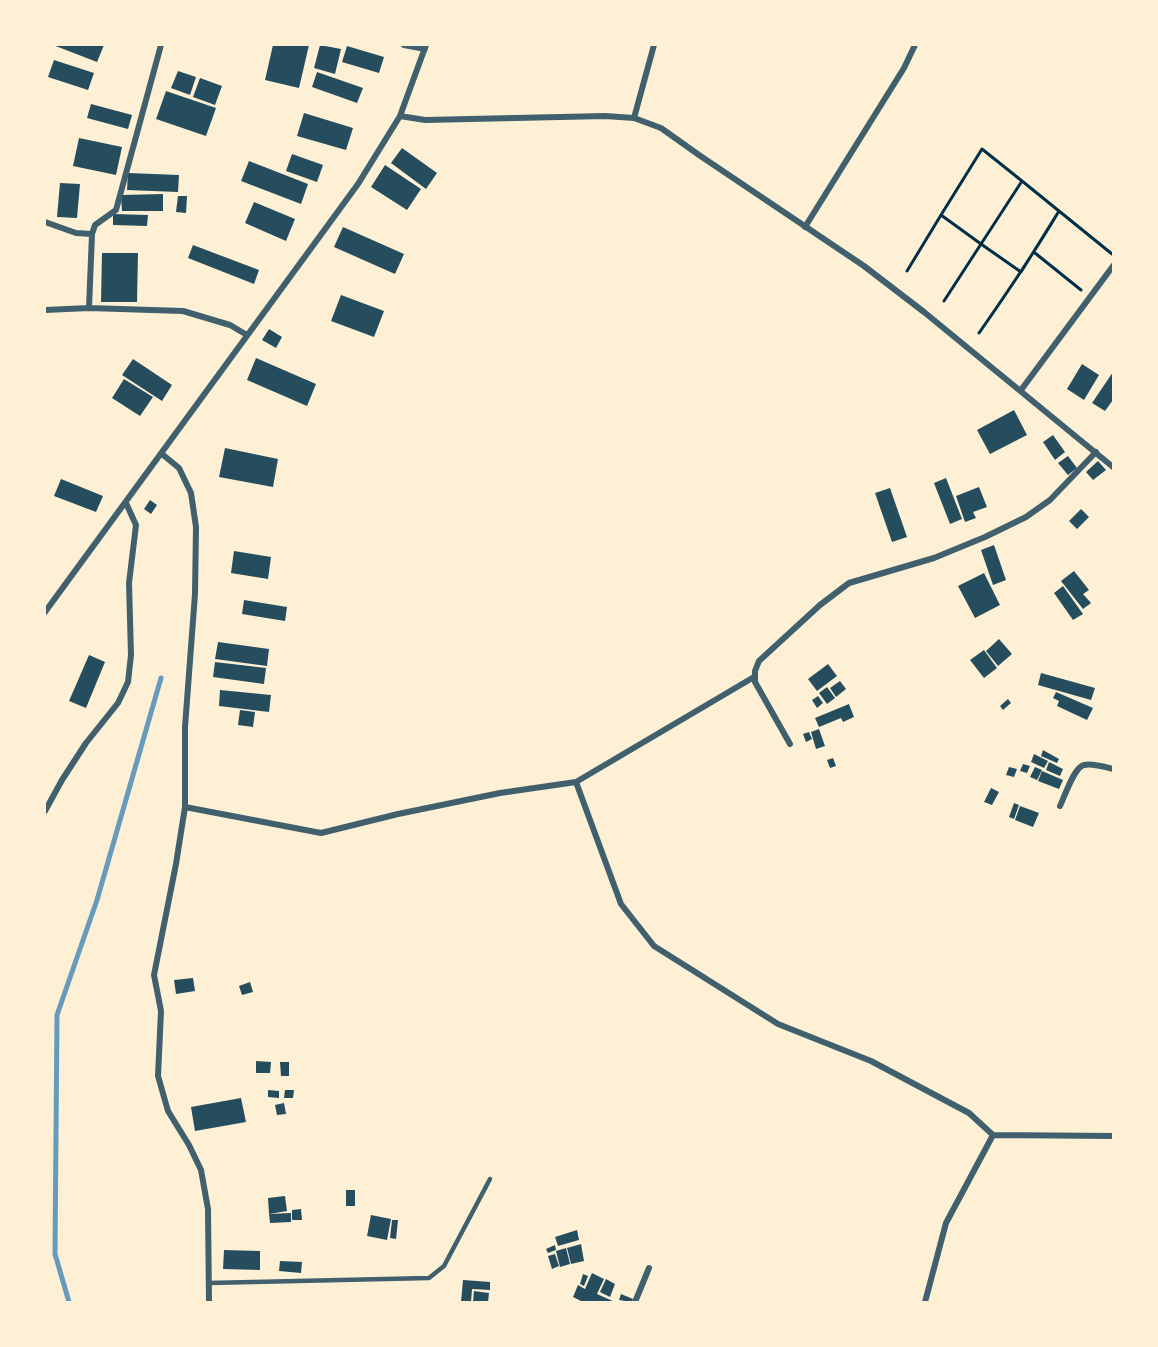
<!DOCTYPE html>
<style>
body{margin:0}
#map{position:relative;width:1158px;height:1347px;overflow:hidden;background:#fdf0d5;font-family:"Crimson Pro",serif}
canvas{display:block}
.frame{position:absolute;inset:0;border:46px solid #fdf0d5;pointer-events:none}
</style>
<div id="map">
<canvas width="1158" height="1347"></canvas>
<div class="frame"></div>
</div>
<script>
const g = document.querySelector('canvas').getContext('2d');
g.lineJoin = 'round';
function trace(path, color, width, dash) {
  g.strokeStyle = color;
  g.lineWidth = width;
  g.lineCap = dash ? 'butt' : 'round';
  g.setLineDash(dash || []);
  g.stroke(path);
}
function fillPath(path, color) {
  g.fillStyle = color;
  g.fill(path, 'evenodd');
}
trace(new Path2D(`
 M69,1302L55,1254L57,1015L97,900L161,678`), '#669bbc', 5);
fillPath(new Path2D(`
 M53,45H104L97,62Z
 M273,45H309L299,88L265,80Z
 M320,45L341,49L335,74L314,68Z
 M347,46L384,57L379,73L342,62Z
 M54,60L94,73L88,90L48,77Z
 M178,71L196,77L190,95L171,88Z
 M317,72L363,88L357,103L312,87Z
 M200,78L222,86L215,105L193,97Z
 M166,91L216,108L206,136L156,119Z
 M91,104L132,115L128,129L87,118Z
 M304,113L353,128L346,150L297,136Z
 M79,138L122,147L116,175L73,166Z
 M402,148L437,173L426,189L391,163Z
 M292,154L323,165L317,182L286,171Z
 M249,161L308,184L301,204L241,181Z
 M385,165L421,189L407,210L371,187Z
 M128,173L179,175L178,192L127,190Z
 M60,183L80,184L77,218L57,217Z
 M163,194V211H122L121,195Z
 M178,196H187L186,213L176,212Z
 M254,202L295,219L286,241L245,223Z
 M113,214L148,215L147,226L113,225Z
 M343,227L404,254L395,274L334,247Z
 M193,245L259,270L254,284L188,258Z
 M102,253H138L137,302H101Z
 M341,295L384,311L374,337L331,321Z
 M269,329L282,337L276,348L262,340Z
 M256,358L316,384L307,406L247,380Z
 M133,359L172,385L162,401L122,375Z
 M1082,364L1099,375L1084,400L1067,389Z
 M1113,372V400L1105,411L1092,403Z
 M124,379L153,397L140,416L112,398Z
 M1014,410L1027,435L990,454L977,430Z
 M1053,435L1065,452L1055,460L1043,442Z
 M225,448L278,459L273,487L219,477Z
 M1068,456L1077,468L1068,475L1058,463Z
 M1098,461L1106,470L1093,480L1086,472Z
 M946,478L962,519L950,524L934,483Z
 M61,479L103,496L96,512L54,496Z
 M979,487L987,507L973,512L976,518L965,522L956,496Z
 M890,488L907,537L892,542L875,493Z
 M150,500L157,505L151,514L144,509Z
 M1081,509L1089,517L1077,529L1069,521Z
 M994,545L1006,580L993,585L981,550Z
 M234,551L271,557L268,579L231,573Z
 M1074,571L1089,590L1083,594L1091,603L1083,609L1061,581Z
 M984,573L1000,605L975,618L958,586Z
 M1063,586L1083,614L1073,620L1054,593Z
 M244,600L287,607L285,621L242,614Z
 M999,639L1012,654L998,666L986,651Z
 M218,642L269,649L267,666L215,659Z
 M984,650L997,668L984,678L970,660Z
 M89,655L105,662L86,708L69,701Z
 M215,662L266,668L264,684L213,677Z
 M828,664L837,676L817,691L808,679Z
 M1041,673L1095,688L1091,700L1038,685Z
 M840,681L846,689L836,697L830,688Z
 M827,687L835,698L827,704L819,693Z
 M220,690L271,695L269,712L219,706Z
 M1056,692L1093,708L1087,720L1057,706L1059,701L1053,698Z
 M818,696L823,703L817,708L812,700Z
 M1008,699L1011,703L1003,710L1000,706Z
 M849,704L854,717L843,722L841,718L819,727L815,718Z
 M240,710L255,712L253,727L238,725Z
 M819,729L825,746L816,749L811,732Z
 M809,732L812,739L806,742L803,734Z
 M1043,750L1059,759L1057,763L1041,756Z
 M1034,754L1048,761L1044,768L1031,762Z
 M833,758L836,766L830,768L827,760Z
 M1049,762L1063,769L1060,776L1046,770Z
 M1023,764L1030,766L1027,773L1020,771Z
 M1009,767L1017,769L1014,777L1006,775Z
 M1035,767L1042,770L1037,780L1030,777Z
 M1042,771L1063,780L1059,789L1038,781Z
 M991,788L999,792L992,805L984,802Z
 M1014,803L1019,805L1014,819L1009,817Z
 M1020,806L1039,813L1033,827L1015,820Z
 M193,978L195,991L176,994L174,980Z
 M250,982L253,992L242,995L239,986Z
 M256,1061L271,1062L270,1073H256Z
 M280,1062H289V1076H281Z
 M268,1090L279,1091V1098L268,1097Z
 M285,1090H294L293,1098H284Z
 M241,1098L246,1122L195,1131L191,1107Z
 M284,1103L286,1114L277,1115L275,1105Z
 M346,1190H355V1206H346Z
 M285,1196L287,1211L269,1214L268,1198Z
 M301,1209L302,1220H292V1210Z
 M291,1213V1222L270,1223L269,1214Z
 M371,1215L391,1219L387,1240L367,1236Z
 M392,1220H398L396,1239L390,1238Z
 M577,1230L579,1240L558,1246L555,1237Z
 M581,1244L584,1261L571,1264L567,1248Z
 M555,1245L556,1250L548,1253L546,1249Z
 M566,1248L570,1264L560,1267L556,1251Z
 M224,1250L260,1251V1270L223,1269Z
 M555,1254L559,1266L552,1269L548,1256Z
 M280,1261L302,1262L301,1273L279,1271Z
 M592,1273L604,1279L597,1294L615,1302H583L573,1297L578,1285L585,1289Z
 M583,1274L588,1276L584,1286L580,1284Z
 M606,1279L615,1284L610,1297L600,1292Z
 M463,1280L490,1282V1290L472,1289L471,1302H461Z
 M474,1291L489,1293L488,1302H473Z
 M621,1294L633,1299L632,1302L619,1300Z`), '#264d5e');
trace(new Path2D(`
 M941,215L982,149L1022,181
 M1035,253L1081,290
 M907,271L941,215L981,244L944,301
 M979,333C1007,293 1034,253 1059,211L1112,254L1022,181L981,244L1021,272L1059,211`), '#003049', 3);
trace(new Path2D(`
 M209,1283L429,1278L444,1266L490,1179`), '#3f606c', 4.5);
trace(new Path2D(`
 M404,45L425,49
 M400,116L425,120L605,116L634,118L661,128L699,155L864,266L924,312L1113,467
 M634,118L654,45
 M45,222L76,233L92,234
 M805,227L904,68L915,45
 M89,308L92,234L95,225L116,210L161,45
 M45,310L89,308L183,311L230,325L247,335
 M1021,390L1113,266
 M162,454L179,468L191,493L196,527L195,594L185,727V807L176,864L154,975L161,1011L158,1076L168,1111L189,1145L201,1170L208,1209L209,1302
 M45,612L358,184L400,116L426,45
 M754,677L576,782L621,904L654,946L778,1024L871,1061L969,1113L993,1135
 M790,744L755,682V671L759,661L820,605L849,583L934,558L985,537L1026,517L1050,500L1096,452
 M1060,806C1065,796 1074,767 1084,765C1092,763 1105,767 1113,769
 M185,807L321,833L398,814L500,793L576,782
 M45,811L62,780L86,743L118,703L128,682L131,655L129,583L136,525L126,503
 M635,1302L649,1268
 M925,1302L946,1223L993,1135L1113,1136`), '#3f606c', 6);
</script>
